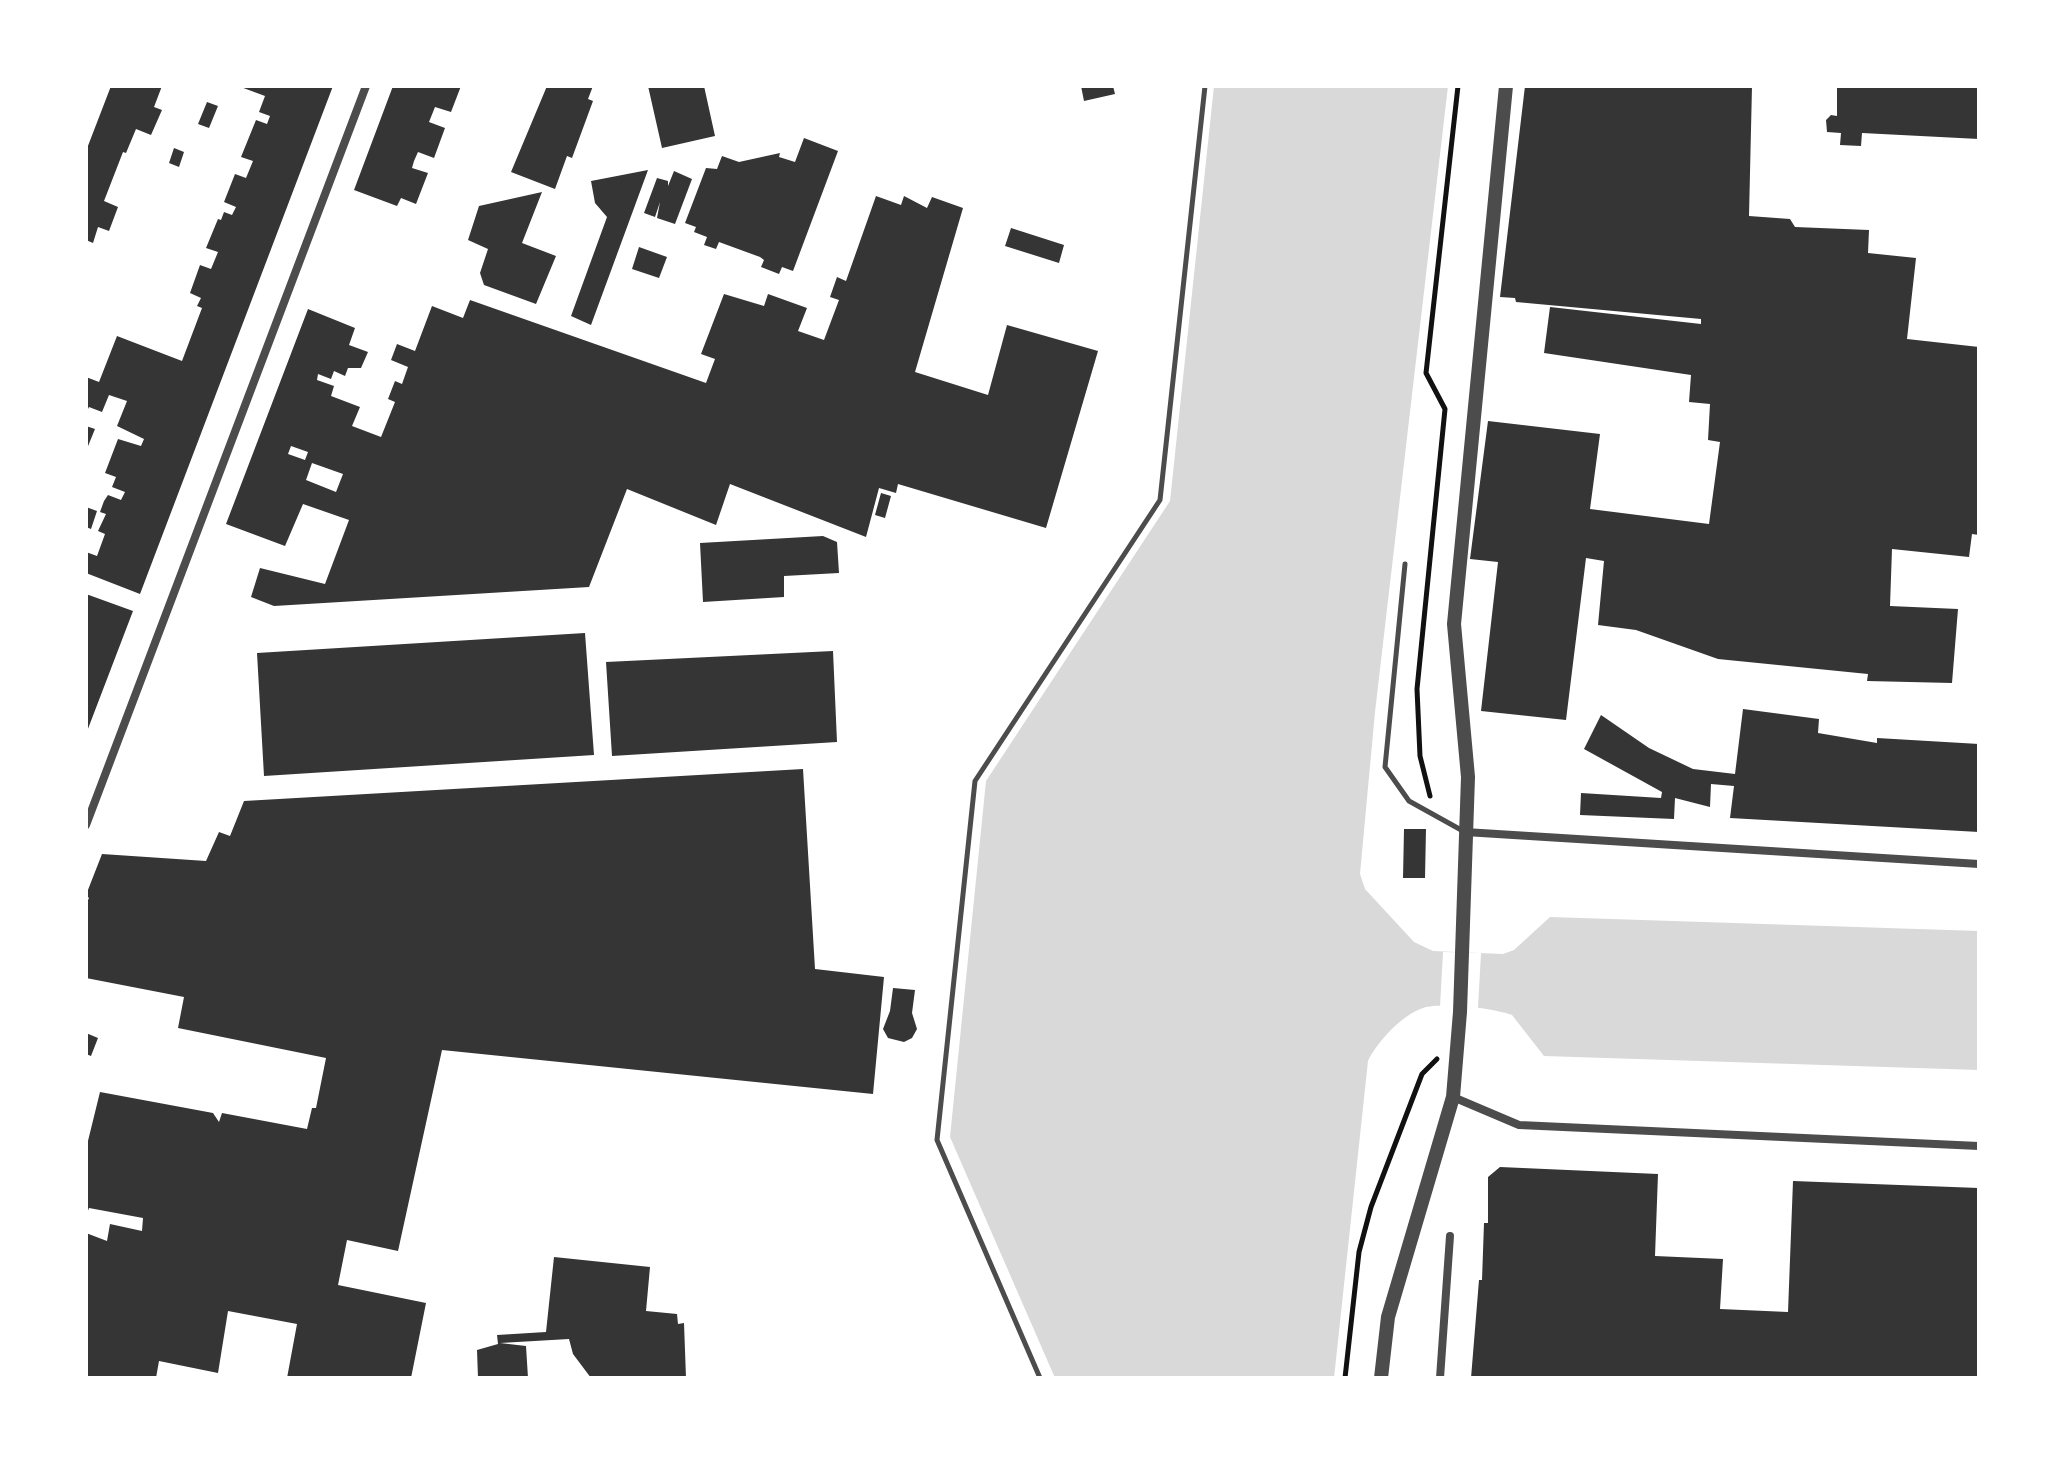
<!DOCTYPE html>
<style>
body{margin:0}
#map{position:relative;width:2065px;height:1464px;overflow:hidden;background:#fff;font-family:"IBM Plex Sans",sans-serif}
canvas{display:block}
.frame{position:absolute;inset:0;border:88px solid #fff;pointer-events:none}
</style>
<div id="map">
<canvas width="2065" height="1464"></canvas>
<div class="frame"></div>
</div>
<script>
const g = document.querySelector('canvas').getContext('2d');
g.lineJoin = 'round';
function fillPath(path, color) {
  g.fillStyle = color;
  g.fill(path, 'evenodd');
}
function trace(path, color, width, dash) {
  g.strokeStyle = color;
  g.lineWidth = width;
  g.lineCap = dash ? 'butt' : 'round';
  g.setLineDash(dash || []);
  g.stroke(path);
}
fillPath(new Path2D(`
 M1214,86H1448L1375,712L1360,874L1365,889L1414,942L1433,951L1503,954L1514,950L1550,917L1979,931V1070L1544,1056L1512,1015C1492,1008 1442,1002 1423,1008C1402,1015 1377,1042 1368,1061L1334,1378H1055L950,1137L986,781L1170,501Z`), '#d9d9d9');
fillPath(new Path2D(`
 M1443,952L1481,953L1478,1008L1440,1007Z`), '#fff');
fillPath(new Path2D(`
 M111,86H162L154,107L162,110L151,135L136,129L126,153L123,152L104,201L118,207L109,231L98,227L93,243L86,240V151Z
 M238,86H333L140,594L86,573V552L97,556L105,534L98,531L106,514L100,512L104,501L108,495L121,500L125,492L112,487L116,477L105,473L118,439L141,446L144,439L117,426L127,401L109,395L102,412L89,407L86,413V377L99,382L117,336L182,361L202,308L197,306L201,298L190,293L200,265L211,269L218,252L206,248L218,219L221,220L224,212L232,215L236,207L224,202L235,174L246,178L253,161L241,157L256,120L267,124L270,116L259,112L265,96Z
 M393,86H461L451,112L435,107L429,122L445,128L434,158L418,152L414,161L412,168L428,173L416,204L401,198L397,206L354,190Z
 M547,86H593L588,99L593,101L572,158L567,156L555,189L511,172Z
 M648,86H704L715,136L662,148Z
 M1081,86H1113L1115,94L1084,101Z
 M1525,86H1752L1749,216L1790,219L1795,227L1869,230L1868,253L1916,258L1907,339L1979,347V535L1972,534L1969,557L1892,549L1890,606L1958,609L1952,683L1867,681L1868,674L1718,659L1636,630L1598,625L1604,561L1586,558L1566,720L1481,711L1498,562L1470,559L1488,421L1600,434L1590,509L1709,524L1720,442L1708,440L1710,404L1689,402L1691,375L1544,353L1550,307L1701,324V319L1516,302L1515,298L1500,297Z
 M1837,86H1979V139L1862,133L1861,146L1840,145L1841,133L1827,132L1826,120L1831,115L1837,116Z
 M207,102L218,106L209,128L198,124Z
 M804,138L838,151L793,271L782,267L779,274L761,267L764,260L760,257L719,242L716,249L704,245L707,237L694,232L696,227L685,223L706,168L717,169L722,156L739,162L780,153L779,157L795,162Z
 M174,148L184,152L179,167L169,163Z
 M648,170L591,325L571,316L607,217L595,203L591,181Z
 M674,171L692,179L675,224L657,218L660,202L655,217L644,213L657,178L668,181V186Z
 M542,192L522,243L556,256L536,304L484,285L480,273L488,249L468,240L479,206Z
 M876,196L901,205L904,196L927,208L932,197L963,208L915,372L988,395L1007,325L1098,351L1046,528L898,484L896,493L879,488L866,537L730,484L716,525L627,489L589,587L274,606L251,597L260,568L325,584L349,520L303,504L285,546L226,524L308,309L355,328L349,345L368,352L361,368H348L345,376L334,371L331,379L318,374L317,380L334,386L331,396L360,407L352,426L381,437L395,402L388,399L395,381L402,384L408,367L391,360L397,344L415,351L432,306L463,318L470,300L706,383L715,359L701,354L724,294L764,306L768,294L807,308L798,331L824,340L839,300L830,297L837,277L846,281ZM291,446L308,452L305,460L288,454ZM312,463L343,474L336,492L306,480Z
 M1011,228L1064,245L1059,263L1005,246Z
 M639,247L667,257L659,278L632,269Z
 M86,426L95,429L86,451Z
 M881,493L891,496L885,518L875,515Z
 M86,507L97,511L91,529L86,527Z
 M823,536L837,542L839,573L784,576V597L703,602L700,543Z
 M86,594L133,611L86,734Z
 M585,633L594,755L264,776L257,653Z
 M833,651L837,742L612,756L606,662Z
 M1743,709L1819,719L1818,733L1877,743V738L1979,744V832L1730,818L1734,786L1711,784L1710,807L1675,798L1674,819L1580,815L1581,793L1661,798L1662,792L1584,749L1601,715L1649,748L1693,769L1735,774Z
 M803,769L815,969L884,977L873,1094L442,1050L398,1251L347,1240L338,1285L426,1303L411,1378H287L297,1324L228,1311L218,1373L159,1361L156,1378H86V1233L107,1241L110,1224L142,1231L143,1218L89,1208L86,1216V1149L100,1092L213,1113L219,1122L222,1113L307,1129L312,1108H316L326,1058L178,1028L184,997L86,978V904L89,898L86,895L102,854L206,861L219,832L230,836L244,801Z
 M1404,829H1426L1425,878H1403Z
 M893,988L915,990L912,1013L917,1029L912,1038L904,1042L888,1038L883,1029L890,1011Z
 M86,1033L98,1038L91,1056L86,1054Z
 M1500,1167L1658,1174L1655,1256L1723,1259L1720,1309L1788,1312L1793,1181L1979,1188V1378H1471L1479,1280H1482L1484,1223H1488V1177Z
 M554,1257L650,1267L646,1311L677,1314L678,1324L684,1323L686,1378H591L573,1354L569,1339L500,1343L526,1346L528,1378H478L477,1350L498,1344L497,1335L546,1332Z`), '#353535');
trace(new Path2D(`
 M1430,796L1420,756L1417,689L1445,409L1426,373L1458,86
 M1345,1378L1359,1252L1371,1207L1422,1074L1437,1059`), '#111', 5);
trace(new Path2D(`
 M1405,564L1385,767L1409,801L1463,831
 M1040,1378L937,1140L975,781L1160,500L1205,86`), '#4c4c4c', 5);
trace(new Path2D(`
 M86,825L366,86
 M1465,832L1979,864
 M1453,1097L1519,1125L1979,1146
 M1440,1378L1450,1236`), '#4c4c4c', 8);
trace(new Path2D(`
 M1381,1378L1388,1317L1453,1097L1460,1012L1468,777L1454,624L1506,86`), '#4c4c4c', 14);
</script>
